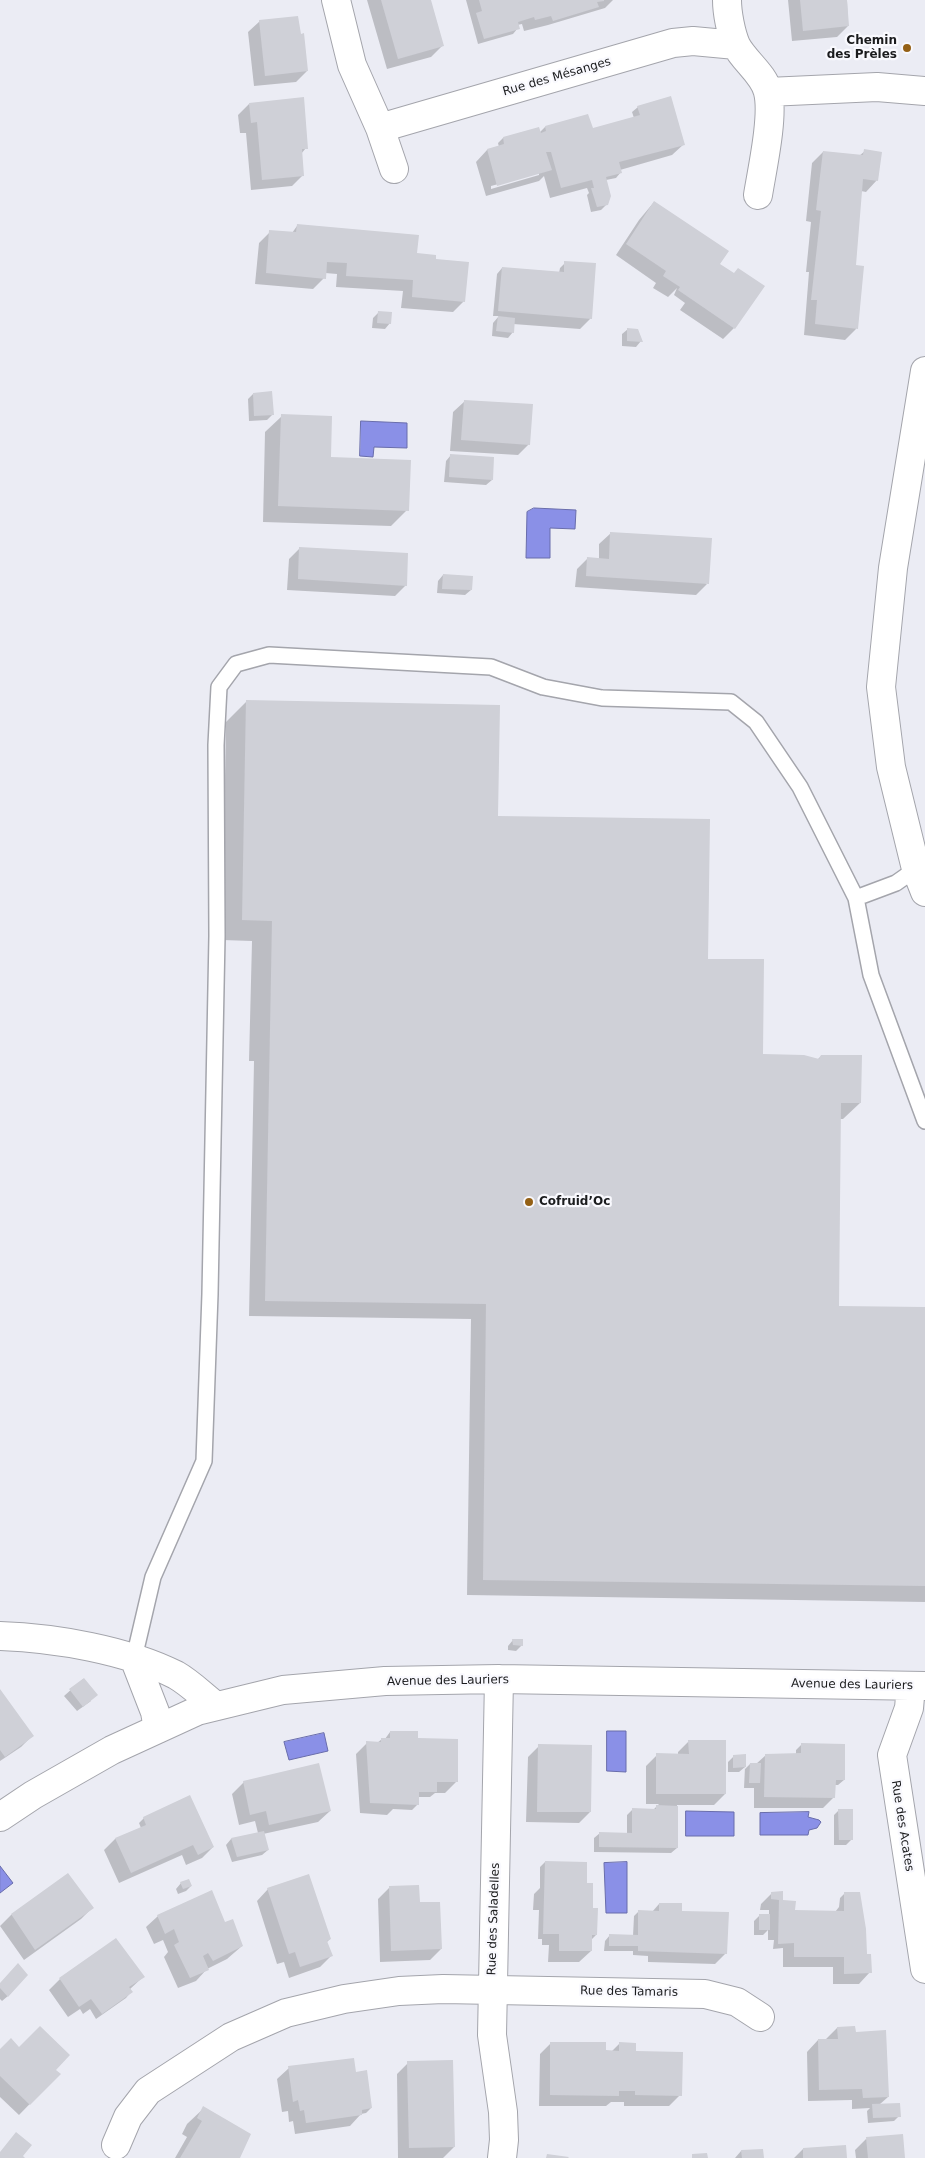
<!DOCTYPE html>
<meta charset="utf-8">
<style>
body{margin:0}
canvas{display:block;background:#ebecf4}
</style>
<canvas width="925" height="2158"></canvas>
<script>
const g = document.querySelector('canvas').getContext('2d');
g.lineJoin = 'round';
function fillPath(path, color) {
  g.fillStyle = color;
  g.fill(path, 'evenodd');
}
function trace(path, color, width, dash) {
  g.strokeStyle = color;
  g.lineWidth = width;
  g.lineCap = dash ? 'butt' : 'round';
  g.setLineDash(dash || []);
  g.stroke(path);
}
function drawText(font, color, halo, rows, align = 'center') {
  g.font = font + ' "DejaVu Sans",sans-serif';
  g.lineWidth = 4.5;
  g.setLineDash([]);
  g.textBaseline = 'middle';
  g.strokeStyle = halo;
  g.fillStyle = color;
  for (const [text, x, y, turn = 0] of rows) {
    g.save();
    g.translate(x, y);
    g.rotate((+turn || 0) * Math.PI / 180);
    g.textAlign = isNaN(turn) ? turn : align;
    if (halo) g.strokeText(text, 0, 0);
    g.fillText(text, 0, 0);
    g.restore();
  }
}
const water = new Path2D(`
 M361,421L407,423V448L374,447L373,457L360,456Z
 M534,508L576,510L575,529L550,528V558H526L527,512Z
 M607,1731H626V1772L607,1771Z
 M324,1733L328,1751L289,1760L284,1742Z
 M686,1811L734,1812V1836H686Z
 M809,1812L808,1817L819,1820L821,1822L817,1828L809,1830L808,1835H760V1813Z
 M627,1862V1913H606L604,1863Z
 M0,1866L13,1883L0,1893Z`);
fillPath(water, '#8a90e7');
trace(water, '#696dab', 1);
fillPath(new Path2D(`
 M367,0H429L443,45L431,57L387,69Z
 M466,0H613L605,8L548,25L524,31L522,24L517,25L518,28L513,34L478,44Z
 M788,0H847L848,26L837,37L792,41Z
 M260,21L300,35L307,71L296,82L254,86L248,32Z
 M249,104L306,148L301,154L303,175L292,186L251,190L246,133H240L238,115Z
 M638,107L684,144L672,155L620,170L621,172L616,178L606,180L607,204L601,210L591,212L587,195L589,193L587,188L550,198L544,176L539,181L486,196L476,162L487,150L499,147L498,143L503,138L539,133L545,127L592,130L634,118L632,112ZM539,173V175L491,189V186Z
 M865,151L877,180L866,192L861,191L855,266L856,329L845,340L804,335L809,272H806L811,222L806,221L812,163L823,152L859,156Z
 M654,202L718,264L734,328L723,339L680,310L685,303L674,295L677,288L668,297L653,288L656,283L616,255L639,220Z
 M297,226L434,260L464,301L453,312L401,308L403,291L336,287L337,274L325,273L324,278L313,289L255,284L259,243L270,232L292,233Z
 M565,263L591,318L580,329L513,324V332L508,338L492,336L493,323L499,316H493L497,274L502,268L559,273L560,268Z
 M379,312L390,323L385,329L372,328L373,318Z
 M628,329L641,341L636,347L622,346V334Z
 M253,394L273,414L267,420L249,421L248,399Z
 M465,401L529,444L518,455L450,451L453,412Z
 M282,416L330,461L407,510L391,526L263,522L265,432Z
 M451,455L492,480L486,485L444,482L446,461Z
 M611,533L707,584L696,595L575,587L577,569L588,558L599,559V544Z
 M300,548L406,585L395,596L287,590L289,559Z
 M443,575L471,590L465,595L437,593L438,581Z
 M247,701L497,820L707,960L761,1055L817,1060L821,1056L860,1103L843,1119H840L838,1307L925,1308V1602L467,1595L471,1319L249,1316L254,1061H249L252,941L222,940L226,722Z
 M513,1640L522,1645L516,1651L508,1650V1646Z
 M83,1679L91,1701L77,1711L64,1696Z
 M0,1691L32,1736L21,1747L0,1761Z
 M390,1732L416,1738L456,1782L445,1793H435L430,1797H418V1804L412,1810L393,1809L387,1815L360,1813L356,1754L367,1743H377L382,1739H385Z
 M689,1741L725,1794L714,1805H677V1848L671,1853L594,1852V1838L600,1833L627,1834V1815L633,1809L653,1810L659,1804H646V1766L657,1755H678V1752Z
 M802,1744L844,1780L838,1785H834V1797L823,1808H754V1788H744L745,1767L739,1772H728V1762L734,1756L745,1755V1769L750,1764H756L766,1755H796V1750Z
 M539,1746L590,1812L579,1823L526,1822L528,1757Z
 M244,1782L330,1811L318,1822L263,1834L268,1850L262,1855L232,1862L226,1845L231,1839L258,1833L255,1821L239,1825L232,1794Z
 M839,1810L852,1839L846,1845H834V1815Z
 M144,1818L213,1847L202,1858L186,1865L182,1855L119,1883L104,1850L115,1839L141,1828L139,1823Z
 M545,1862L586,1884L596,1935L591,1940V1951L579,1962H548L549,1945H542V1939H538L539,1910H533L534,1894L540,1888V1867Z
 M67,1875L92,1908L81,1919L24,1960L0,1926L11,1915Z
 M181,1883L191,1886L186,1891L178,1894L176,1889Z
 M389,1888L419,1904L441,1949L430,1960L380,1962L378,1899Z
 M268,1889L330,1939L326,1943L331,1956L320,1967L289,1978L284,1962L277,1964L257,1901Z
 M772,1893L794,1912H835L839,1907L840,1898L845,1893L870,1972L859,1984H833V1967H783V1948L773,1949L774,1940H768V1930L763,1935H754V1921L760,1915H769V1910H760L761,1904Z
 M659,1904L681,1912L726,1953L715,1964L648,1962V1956L633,1955V1951H604L605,1941L610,1935L633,1936L634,1916L639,1911L652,1912Z
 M158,1916L225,1924L242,1946L227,1959L207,1969L196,1981L178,1988L164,1957L168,1952L163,1940L154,1944L146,1927Z
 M143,1977L129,1990L131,1992L126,1998L96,2019L90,2009L83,2014L80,2009L68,2017L49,1990L60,1979Z
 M0,1984L8,1996L2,2001L0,1999Z
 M837,2028L855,2033L888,2097L879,2105L899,2116L894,2121L868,2123L867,2111L870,2108L852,2109V2100L808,2101L807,2052L818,2040L826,2039Z
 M551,2043L611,2052L620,2043L635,2053L680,2095L669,2106H624V2102H611L606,2106H539L540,2054Z
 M19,2048L49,2075L59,2074L19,2115L0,2097V2051Z
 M408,2063L454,2147L443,2158H398L397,2074Z
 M289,2068L371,2108L366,2113L361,2114L350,2126L295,2134L293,2121L289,2122L288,2111L282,2112L277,2079Z
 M204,2108L239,2158H175L187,2137L182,2134L187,2124Z
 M866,2139L904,2158H856L855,2150Z
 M803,2149L845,2158H794Z
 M741,2151L762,2158H735Z`), '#0003');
fillPath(new Path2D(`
 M381,0H431L444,46L398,59Z
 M479,0H604V1L597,2L599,7L553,21L551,16L535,20L534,17L518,22L520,29L484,39L476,13L482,11Z
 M800,0H847L849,26L803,31Z
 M298,16L301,34L304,33L308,71L265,76L259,20Z
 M671,96L685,145L619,162L622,173L606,177L611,196L608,205L597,207L591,188H594L592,180L561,188L551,152H546L552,170L497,186L487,149L504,144L503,137L539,127L541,133L546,131L545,126L588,114L593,128L640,115L637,106Z
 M304,97L308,149H302L304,176L262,180L257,122L251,123L249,103Z
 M864,149L882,152L878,181L863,179L856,265L864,266L858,329L815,324L817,300H811L821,211L816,210L823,151L863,155Z
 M654,201L729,251L720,264L734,273L738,268L765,286L735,329L678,290L680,287L663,276L666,271L626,244Z
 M297,224L419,235L417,253L436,255V259L469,262L465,302L412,297L413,280L346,276L347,263L327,262L326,279L266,273L269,230L296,232Z
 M564,261L596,263L592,319L498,311L502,267L564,272Z
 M378,311L392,312L391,324L377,323Z
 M498,316L515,318L514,333L496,331Z
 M627,328L638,329L643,342L627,341Z
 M272,391L274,415L254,416L253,393Z
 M464,400L533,404L530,445L461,440Z
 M281,414L332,416L331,457L411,460L409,511L278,506Z
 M450,454L494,457L493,480L449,477Z
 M610,532L712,538L709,584L586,576L587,557L609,559Z
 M299,547L408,553L407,586L298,579Z
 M443,574L473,576L472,590L442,589Z
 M246,700L500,705L498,816L710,819L708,959H764L763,1054L804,1055L819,1059L821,1055H862L861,1103H841L839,1306L925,1307V1586L483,1580L486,1304L265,1301L272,921L242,920Z
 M512,1639H523V1646L513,1645Z
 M84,1678L98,1695L83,1707L69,1689Z
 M0,1689L34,1736L5,1757L0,1750Z
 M390,1731H418V1738L458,1739V1782H437V1792H419V1805L370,1803L366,1741L381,1742V1738H390Z
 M688,1740H726V1794H656V1753L689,1754Z
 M801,1743L845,1744V1780H836L835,1798L764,1797L765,1754L801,1753Z
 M538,1744L592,1745L591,1812H537Z
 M746,1754V1767L733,1768V1755Z
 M319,1763L331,1811L269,1825L266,1811L250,1815L243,1781Z
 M750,1763H761L760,1783H749Z
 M190,1795L214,1847L198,1855L193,1845L131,1873L115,1838L146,1825L143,1817Z
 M656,1805L678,1806V1848L599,1847V1832L632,1833V1808L656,1809Z
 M838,1809H853V1840H839Z
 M264,1831L269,1850L237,1857L231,1838Z
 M545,1861L587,1862V1883H593V1908H598L597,1935H592V1951H559V1934H543Z
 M68,1873L94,1908L35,1950L11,1914Z
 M309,1874L331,1939L327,1941L333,1956L300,1967L295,1952L289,1954L267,1888Z
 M189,1879L192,1886L183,1889L180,1882Z
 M419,1885L420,1902H440L442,1949L391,1951L389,1886Z
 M212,1890L225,1922L233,1919L243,1946L213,1961L208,1953L203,1956L209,1970L190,1978L174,1945L179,1942L174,1929L165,1934L157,1915Z
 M783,1891V1900L796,1901L795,1910L844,1911V1892H860L866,1929L867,1954H871L872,1973L844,1974V1957H794V1943L778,1944L779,1900L771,1899V1892Z
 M659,1903H682V1911L729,1912L727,1954L638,1951V1946H609V1934L638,1935V1910L659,1911Z
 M759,1914H770V1930H759Z
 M116,1938L145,1977L129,1987L133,1992L102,2014L91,1999L79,2007L59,1978Z
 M18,1963L28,1975L8,1997L0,1988V1983Z
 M40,2026L70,2055L56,2070L61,2074L30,2105L0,2076V2049L11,2038L19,2047Z
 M855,2026L856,2032L886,2030L889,2097L863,2098L862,2089L819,2090L818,2039H838L837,2027Z
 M550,2042H606V2050L619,2051V2042L636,2043V2051L683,2052L682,2096L635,2095V2091H619V2096L550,2095Z
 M354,2058L356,2072L367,2070L372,2108L362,2110V2115L306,2123L304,2110L300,2111L298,2100L293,2102L288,2066Z
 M453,2060L455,2147L409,2148L407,2061Z
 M900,2103L901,2117L873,2118L872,2104Z
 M203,2106L251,2134L240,2158H180L202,2121L197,2118Z
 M16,2132L32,2145L23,2156L25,2158H0V2152Z
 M903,2134L905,2158H868L866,2137Z
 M846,2145L847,2158H803V2148Z
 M763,2149L764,2158H742L741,2150Z
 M707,2153L708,2158H692V2154Z
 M547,2154L569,2157L568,2158H546Z`), '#cfd0d7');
const service = new Path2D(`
 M916,869L896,883L856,898L871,975L925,1121
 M134,1658L153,1577L204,1461L210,1294L217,936L216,745L219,687L236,664L269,655L491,667L543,687L602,698L731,702L756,722L800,787L856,898`);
const minor = new Path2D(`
 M336,0L352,65L380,128L394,169
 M727,0C727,13 731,33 736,45C744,61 764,74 768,92C774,116 762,170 758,195
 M768,92L877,87L925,91
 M380,128L673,43L693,41L736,45
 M0,1636C56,1638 126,1650 176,1675C190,1683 203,1696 216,1706
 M134,1658L155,1712L158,1729
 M499,1679L492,2035L503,2112L504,2140L502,2158
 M911,1686L909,1708L892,1755L925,1969
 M0,1817L33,1795L112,1750L197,1711L283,1690L385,1681L499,1679L925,1686
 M116,2145L128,2117L148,2091L231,2037L286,2013L344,1999L399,1991L443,1989L705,1994L737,2002L760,2017`);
const tertiary = new Path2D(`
 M925,371L893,568L881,687L891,767L916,869L925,892`);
trace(service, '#a4a5ac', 18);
trace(minor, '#a4a5ac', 30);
trace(tertiary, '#a4a5ac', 30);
trace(service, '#fff', 15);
trace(minor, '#fff', 28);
trace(tertiary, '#fff', 28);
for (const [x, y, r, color] of [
 [907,48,5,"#946015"],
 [529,1202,5,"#946015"]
]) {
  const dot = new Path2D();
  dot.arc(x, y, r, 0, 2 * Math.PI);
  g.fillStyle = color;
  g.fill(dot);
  trace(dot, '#f9f9fe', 2);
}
drawText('bold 12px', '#1b1c1e', '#f9f9fe', [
 ["Chemin",897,41],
 ["des Prèles",897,55],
 ["Cofruid’Oc",539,1202,"left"]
], 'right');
drawText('12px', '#1b1c1e', '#f9f9fe', [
 ["Rue des Mésanges",557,77,-16],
 ["Avenue des Lauriers",448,1681,-1],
 ["Avenue des Lauriers",852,1685,1],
 ["Rue des Acates",902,1826,81],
 ["Rue des Saladelles",494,1919,-88],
 ["Rue des Tamaris",629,1992,1]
]);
</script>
